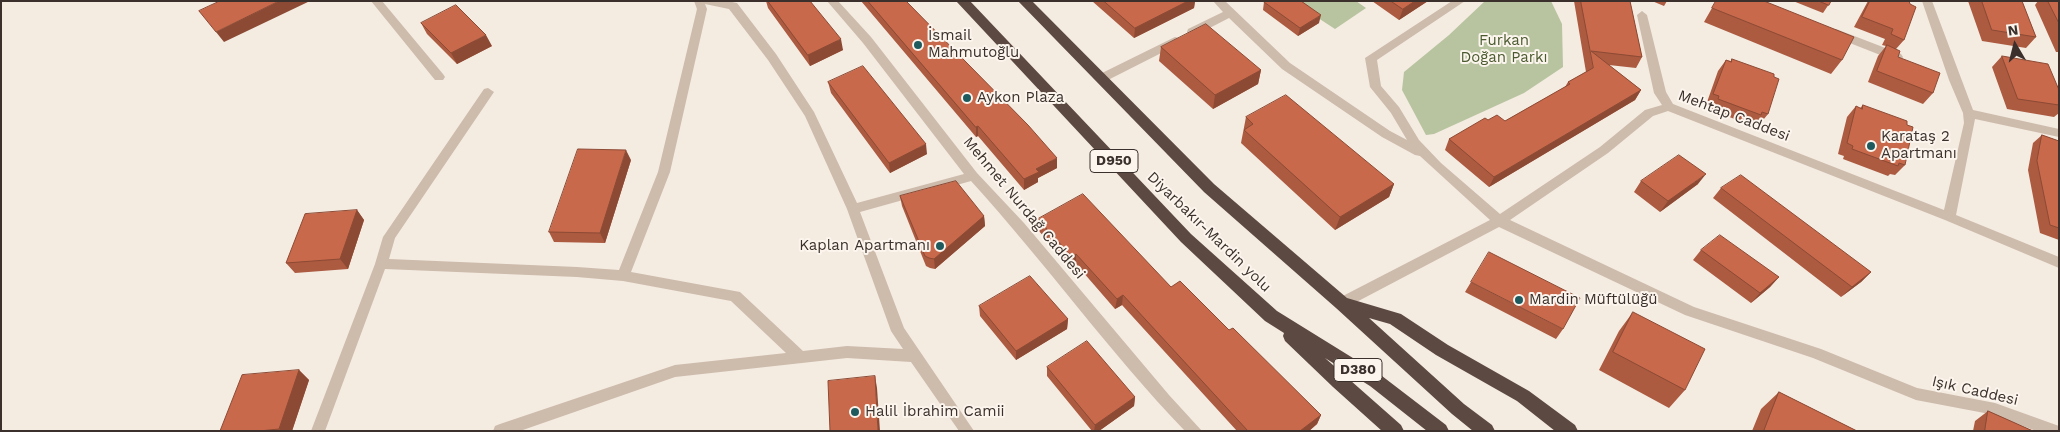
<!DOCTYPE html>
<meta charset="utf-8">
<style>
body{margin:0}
#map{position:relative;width:2060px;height:432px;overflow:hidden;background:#f4ebe1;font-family:"Work Sans",sans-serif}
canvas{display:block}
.frame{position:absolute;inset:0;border:2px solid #3b302b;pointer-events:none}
.north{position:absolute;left:1990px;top:20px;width:50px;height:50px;-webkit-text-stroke:4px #fbf5ee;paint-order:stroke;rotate:352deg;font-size:14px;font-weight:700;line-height:20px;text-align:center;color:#3b302b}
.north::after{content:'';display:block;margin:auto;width:18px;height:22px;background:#3b302b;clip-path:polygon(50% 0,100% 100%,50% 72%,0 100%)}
</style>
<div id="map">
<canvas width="2060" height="432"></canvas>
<div class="frame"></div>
<div class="north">N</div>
</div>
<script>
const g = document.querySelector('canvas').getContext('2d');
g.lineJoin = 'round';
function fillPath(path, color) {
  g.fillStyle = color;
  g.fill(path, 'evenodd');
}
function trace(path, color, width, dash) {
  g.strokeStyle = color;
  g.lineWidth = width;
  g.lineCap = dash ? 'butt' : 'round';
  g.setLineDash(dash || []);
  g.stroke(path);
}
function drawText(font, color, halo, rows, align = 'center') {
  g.font = font + ' "Work Sans",sans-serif';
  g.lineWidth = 4;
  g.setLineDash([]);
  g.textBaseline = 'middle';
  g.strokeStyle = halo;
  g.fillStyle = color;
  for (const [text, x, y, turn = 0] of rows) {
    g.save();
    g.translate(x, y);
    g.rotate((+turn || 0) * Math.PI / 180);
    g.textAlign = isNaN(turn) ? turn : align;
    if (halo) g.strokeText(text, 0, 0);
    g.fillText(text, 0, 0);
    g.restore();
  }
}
fillPath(new Path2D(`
 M1292,1H1356L1366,8L1335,29Z
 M1485,1H1551L1562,24L1563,67L1524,93L1434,134L1426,135L1402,90L1404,72L1449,35Z`), '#b8c4a0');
fillPath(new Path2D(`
 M371,1H382L443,74L445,77L443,80H435Z
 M694,1H727L737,3L776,54L814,112L857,203L964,174L863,43L827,1H838L871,37L977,173L1024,223L1169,395L1202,431H1185C1109,352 1045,262 971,181L860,212L904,328L974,431H959L911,362L847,358L675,377L520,431H493L495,426L500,424L675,365L786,353L731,301L623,281L577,277L385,269L325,431H311L375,264L383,237L484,89L488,88L494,92L395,238L389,259L577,267L619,270L658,172L697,9ZM705,4L729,9L768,60L805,116L847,209L891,331L903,349L847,346L803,351L740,292L631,272L670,172L707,9Z
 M1213,1H1225L1290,63L1390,131L1407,140L1391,113L1370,87L1365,58L1452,1H1465L1377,60L1381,86L1399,107L1419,140L1441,163L1500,214L1600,147L1645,110L1662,105L1654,93L1637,15L1642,11L1647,15L1666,92L1673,104L1944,210L1964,123L1963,113L1949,80L1922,1H1932L1973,110L2059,129V137L1975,119L1956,215L2059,257V268L1945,220L1668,111L1653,116L1608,153L1510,220L1694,307L1821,349L1917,388L1995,403L2059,426V431H2036L1995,415L1916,400L1813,358L1685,315L1499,227L1347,307L1342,309L1337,307L1335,303L1337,299L1490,220L1420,156L1415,155L1382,137L1282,69L1229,18L1196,35H1188L1187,32L1188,29L1223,12Z
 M1836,29L1901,54L1903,57L1901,60H1893L1832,36L1831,33L1832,30Z
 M1175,37L1179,38L1180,41L1179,44L1106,81L1102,82L1096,78L1098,75Z`), '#cdbbac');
fillPath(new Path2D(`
 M956,1H970L1191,234L1277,311L1382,376L1446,425L1449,431H1427L1370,386L1325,358L1401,425L1404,431H1382L1333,387L1285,341L1283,336L1284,333L1265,321L1181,242Z
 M1018,1H1032L1214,184L1347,298L1401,314L1448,345L1529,391L1575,425L1578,431H1555L1517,401L1436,355L1390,324L1369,318L1464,404L1492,425L1495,431H1473L1452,414L1336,308L1204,192Z`), '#5c4a42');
fillPath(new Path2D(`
 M766,1H810L843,50L810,66L768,8Z
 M861,1H906L1057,168L1038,178V182L1024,190L978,136L976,137Z
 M1092,1H1195L1194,8L1134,38Z
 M1372,1H1428L1399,20Z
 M1574,1H1630L1642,57L1636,68L1609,65L1641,90L1635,100L1489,187L1445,150L1449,139L1505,121L1565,87L1568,82L1586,72Z
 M1652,1H1667L1664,6Z
 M1716,1H1764L1842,60L1831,74L1704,22Z
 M1793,1H1831L1823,13Z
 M1868,1H1909L1904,40L1896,49L1898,57L1933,93L1923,104L1868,82L1878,56L1886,46L1882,45L1885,39L1854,27Z
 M1968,1H2022L2036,37L2026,48L1982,41Z
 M2038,1H2059V52H2056L2035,5Z
 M1264,2L1319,23L1298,36L1263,10Z
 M421,23L492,46L457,64L427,34Z
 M1161,47L1261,70L1258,84L1213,109L1159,61Z
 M2002,56L2059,90V113L2054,117L2007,109L1992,67Z
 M1732,59L1768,114L1759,125L1755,123L1753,126L1711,110V107L1706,105L1718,71L1726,60L1731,61Z
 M828,82L927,154L890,173L831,93Z
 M1863,105L1905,165L1895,175L1890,174L1888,176L1843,159L1844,156L1838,154L1847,117L1856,106L1860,108Z
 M1246,117L1394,184L1389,197L1335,230L1241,143Z
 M2042,135L2059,141V240L2040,233L2028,170L2033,143Z
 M631,160L605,243L554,242L549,232Z
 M1641,181L1698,184L1660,212L1634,192Z
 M1721,188L1871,272L1861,282L1841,297L1713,198Z
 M900,196L984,216L985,226L935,269L930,268L926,266L902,206Z
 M357,210L364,220L348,269L295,273L286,263Z
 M1038,219L1171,287L1229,330L1321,415L1317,424L1309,431H1237L1122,305L1115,309L1076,264L1071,267L1038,230Z
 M1701,250L1779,277L1770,287L1751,303L1693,260Z
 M1471,282L1563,329L1556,339L1465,292Z
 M979,306L1068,319L1067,329L1016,360L980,316Z
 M1633,312L1685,390L1669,408L1599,370L1619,331Z
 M1047,367L1135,397L1134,406L1099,431H1092L1047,376Z
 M299,370L309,380L292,431H220Z
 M1779,392L1857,431H1752L1761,409Z
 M1988,411L2033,431H1973L1975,421Z`), '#ac5a40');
fillPath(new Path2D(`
 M279,1H310L224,42L216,32Z
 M1188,1H1195L1194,8L1134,38L1135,28Z
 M1415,1H1428L1399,20L1403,9Z
 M1321,15L1319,23L1298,36L1300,28Z
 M486,35L492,46L457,64L451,53Z
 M841,39L843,50L810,66L808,55Z
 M1261,70L1258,84L1213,109L1215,95Z
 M1641,90L1635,100L1489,187L1494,177Z
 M978,126V136L976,137V127Z
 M926,144L927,154L890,173L889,163Z
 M626,150L631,160L605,243L600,233Z
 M1057,158V168L1038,178V182L1024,190V179L1036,169Z
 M1706,174L1698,184L1660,212L1668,201Z
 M1394,184L1389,197L1335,230L1340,217Z
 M357,210L364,220L348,269L340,259Z
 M984,216L985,226L935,269L934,259Z
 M1076,254V264L1071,267L1072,257Z
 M1871,272L1861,282L1841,297L1852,287Z
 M1779,277L1770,287L1751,303L1760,293Z
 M1123,295L1122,305L1115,309L1117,299Z
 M1068,319L1067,329L1016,360V351Z
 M299,370L309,380L292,431H281L279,429Z
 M875,376L877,388L880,431H878Z
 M1135,397L1134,406L1099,431H1094L1095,425Z
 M1321,415L1317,424L1309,431H1300Z`), '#8c4a34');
const building = new Path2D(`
 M220,1H279L216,32L199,11Z
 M768,1H810L841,39L808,55Z
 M868,1H906L1028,125L1057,158L1036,169L1039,172L1024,179L978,126L976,127Z
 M1104,1H1188L1135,28Z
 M1266,1H1301L1321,15L1300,28L1264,2Z
 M1391,1H1415L1403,9Z
 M1581,1H1630L1642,57L1591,51L1641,90L1494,177L1449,139L1485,118L1488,120L1497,115L1505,121L1570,84L1568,82L1593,68Z
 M1716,1H1764L1854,37L1842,60L1712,8Z
 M1819,1H1831L1829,5Z
 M1870,1H1909L1910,4L1916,7L1904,40L1891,34L1893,29L1862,17Z
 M1982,1H2022L2036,37L1992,30Z
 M2048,1H2059V23Z
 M456,5L486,35L451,53L421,23Z
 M1206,24L1261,70L1215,95L1161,47Z
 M1887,45L1900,51L1898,57L1940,73L1933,93L1877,71Z
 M2002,56L2048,64L2059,90V105L2018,99Z
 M1732,59L1774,74V77L1779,79L1768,114L1762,112L1761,115L1718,99L1719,96L1713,94L1726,60L1731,62Z
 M863,66L926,144L889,163L828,82Z
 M1286,95L1394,184L1340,217L1244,130L1253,124L1246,117Z
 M1863,105L1907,121V125L1913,127L1905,165L1899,163L1898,166L1852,149L1853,146L1847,143L1856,106L1862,109Z
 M2042,135L2059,141V228L2050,225L2037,161Z
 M578,149L626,150L600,233L549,232Z
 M1679,155L1706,174L1668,201L1641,181Z
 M1741,175L1871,272L1852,287L1721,188Z
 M956,181L984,216L934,259L929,258L925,256L900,196Z
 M1083,194L1171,287L1180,281L1229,330L1233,328L1321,415L1300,431H1248L1123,295L1117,299L1076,254L1072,257L1038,219Z
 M357,210L340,259L286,263L305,214Z
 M1720,235L1779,277L1760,293L1701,250Z
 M1489,252L1580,298L1563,329L1471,282Z
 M1030,276L1068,319L1016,351L979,306Z
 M1633,312L1705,349L1685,390L1613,352Z
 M1087,341L1135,397L1095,425L1047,367Z
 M299,370L279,429L259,431H220L242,375Z
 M875,376L878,431H830L828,381Z
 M1779,392L1857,431H1764Z
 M1988,411L2033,431H1985Z`);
fillPath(building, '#c8694b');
trace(building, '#8c4a34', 1);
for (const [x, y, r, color] of [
 [918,45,5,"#1f5a5e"],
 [967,98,5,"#1f5a5e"],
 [1871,146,5,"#1f5a5e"],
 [940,246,5,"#1f5a5e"],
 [1519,300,5,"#1f5a5e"],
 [855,412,5,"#1f5a5e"]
]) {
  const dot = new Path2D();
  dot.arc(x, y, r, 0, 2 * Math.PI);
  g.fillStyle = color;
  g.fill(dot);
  trace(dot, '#fbf5ee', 2);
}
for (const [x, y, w] of [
 [1114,161,48],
 [1358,370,48]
]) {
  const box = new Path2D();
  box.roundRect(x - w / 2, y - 11.5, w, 23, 4);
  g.fillStyle = '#fbf5ee';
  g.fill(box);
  trace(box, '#3b302b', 1);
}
drawText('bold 14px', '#3b302b', null, [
 ["D950",1114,161],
 ["D380",1358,370]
]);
drawText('15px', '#3b302b', '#fbf5ee', [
 ["İsmail",928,36],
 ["Mahmutoğlu",928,53],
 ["Aykon Plaza",977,98],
 ["Karataş 2",1881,137],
 ["Apartmanı",1881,154],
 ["Kaplan Apartmanı",930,246,"right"],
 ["Mardin Müftülüğü",1529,300],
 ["Halil İbrahim Camii",865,412]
], 'left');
drawText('15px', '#4a5a2e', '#fbf5ee', [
 ["Furkan",1504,41],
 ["Doğan Parkı",1504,58]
]);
drawText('15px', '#3b302b', '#fbf5ee', [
 ["Mehtap Caddesi",1734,116,21],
 ["Mehmet Nurdağ Caddesi",1024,208,50],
 ["Diyarbakır-Mardin yolu",1209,232,44],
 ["Işık Caddesi",1975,391,13]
]);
</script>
